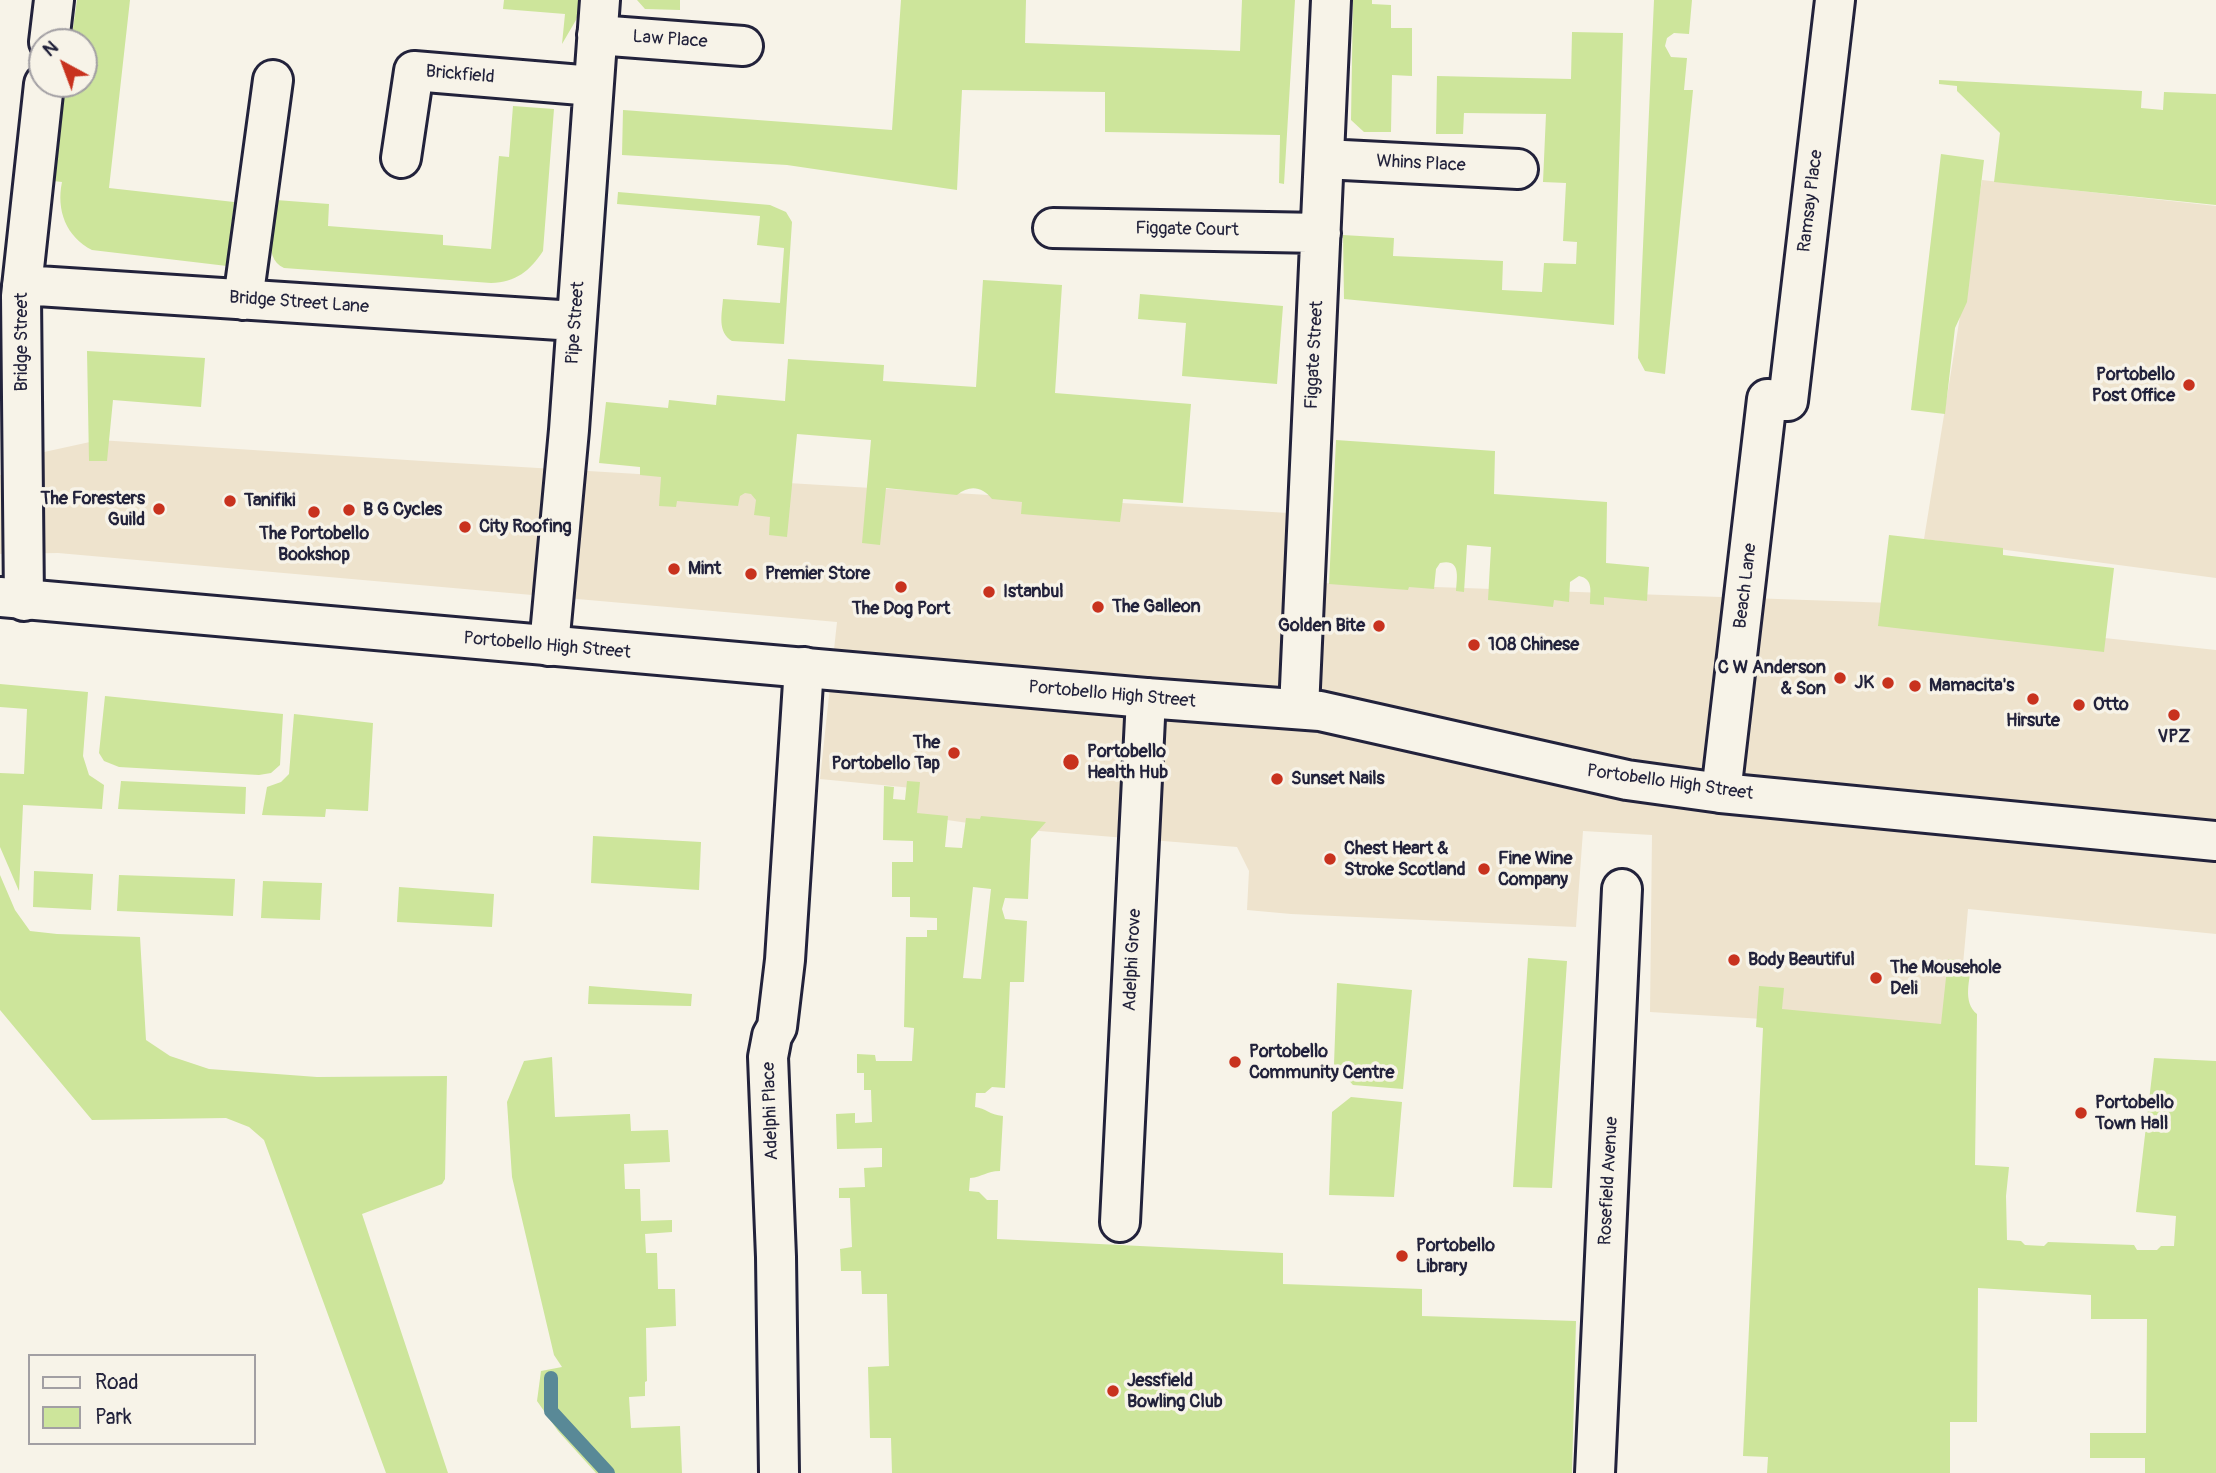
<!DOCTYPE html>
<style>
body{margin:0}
#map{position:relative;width:2216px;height:1473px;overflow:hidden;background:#f7f3e8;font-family:Pangolin,sans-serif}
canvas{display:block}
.legend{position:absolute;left:28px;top:1354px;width:228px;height:91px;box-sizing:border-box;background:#f7f3e8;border:2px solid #a29fa3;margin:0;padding:9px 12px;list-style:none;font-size:21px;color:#22223b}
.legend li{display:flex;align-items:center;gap:14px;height:35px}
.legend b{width:35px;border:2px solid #a29fa3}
.north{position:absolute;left:28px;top:28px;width:70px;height:70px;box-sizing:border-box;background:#f7f3e8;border:2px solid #a29fa3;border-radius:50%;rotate:319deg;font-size:19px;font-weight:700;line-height:28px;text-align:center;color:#22223b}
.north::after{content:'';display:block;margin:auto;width:24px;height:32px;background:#c8321e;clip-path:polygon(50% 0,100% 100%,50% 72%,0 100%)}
</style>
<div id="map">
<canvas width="2216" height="1473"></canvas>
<ul class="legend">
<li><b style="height:9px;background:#f7f3e8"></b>Road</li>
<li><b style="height:19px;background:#cde59b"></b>Park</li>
</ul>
<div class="north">N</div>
</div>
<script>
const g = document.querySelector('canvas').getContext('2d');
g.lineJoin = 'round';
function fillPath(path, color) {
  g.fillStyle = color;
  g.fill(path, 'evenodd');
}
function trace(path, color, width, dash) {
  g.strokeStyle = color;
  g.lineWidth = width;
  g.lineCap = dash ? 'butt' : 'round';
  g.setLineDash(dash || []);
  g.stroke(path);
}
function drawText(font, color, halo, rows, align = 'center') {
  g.font = font + ' Pangolin,sans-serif';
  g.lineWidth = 7;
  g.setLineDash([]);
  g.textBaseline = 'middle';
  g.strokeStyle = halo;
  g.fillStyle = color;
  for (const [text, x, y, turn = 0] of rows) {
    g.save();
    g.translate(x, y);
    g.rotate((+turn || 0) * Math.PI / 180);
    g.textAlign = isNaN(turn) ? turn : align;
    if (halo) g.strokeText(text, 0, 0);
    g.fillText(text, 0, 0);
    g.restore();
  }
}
fillPath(new Path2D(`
 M1982,180L2216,206V578L1924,539Z
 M99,440L438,462L1322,515L1321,583L1892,603L1900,616L2216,650V934L1968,909L1957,1031L1650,1012L1652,835L1583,831L1576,927L1291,914L1247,910L1249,871L1237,847L1003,828L905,814L912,788L820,779L837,622L58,553L0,554V475H36L35,454Z`), '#eee3cd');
fillPath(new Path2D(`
 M77,0H130L109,188L234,202L227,266L92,250C66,237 56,210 62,182L53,181L66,84H84V42H71Z
 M504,0H583L576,20L562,44L565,14L503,9Z
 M637,0H680V10L645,9Z
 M901,0H1026L1025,43L1240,51L1242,0H1295L1284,184L1279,183L1280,135L1105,132V92L962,90L957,190L787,165L622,155L623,110L892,130Z
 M1353,0H1372V4L1391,5V28H1412V76L1392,75L1391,132H1364L1351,120Z
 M1654,0H1692L1689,34L1674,33L1667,38L1665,46L1671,57L1687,58L1684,90H1693L1665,374L1645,371L1638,358Z
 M1572,32L1623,33L1614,325L1344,299L1343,235L1394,238L1393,256L1503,261L1502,290L1542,292L1544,263L1576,264L1577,242L1563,241L1566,183L1543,182L1546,114L1464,113L1463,134H1436L1437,76L1571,79Z
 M1939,80L2142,91L2141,108L2163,110L2164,92L2216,94V205L1994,182L2000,133L1957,91V86L1939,84Z
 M513,106L554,109L543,251C530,271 516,282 491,283L284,268C261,258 274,220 276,200L329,204L328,226L443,235V245L491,249L499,156L509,157Z
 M1941,154L1984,160L1967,302L1955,328L1945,414L1911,410Z
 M618,192L770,205L786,212L792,222L784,344L732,341C717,332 722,314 723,299L780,303L784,248L757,245L760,216L617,204Z
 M983,280L1062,285L1055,393L1191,404L1183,503L1123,499L1120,522L1021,514L1022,502L992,499C982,486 969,485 957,495L886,488L880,545L862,543L871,440L797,434L787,537L769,535L770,517L754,515L756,500L751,494L745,493L740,496L738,506L677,501L676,507L659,506L661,477L640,475V467L599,463L606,402L668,408L669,400L716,405L717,395L785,401L788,359L884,365L883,381L976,387Z
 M1140,294L1283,306L1277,384L1182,376L1186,323L1138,319Z
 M87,351L205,358L201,407L113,400L107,461H89Z
 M1336,440L1495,451L1494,494L1607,502L1606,563L1649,567L1647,601L1604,597V605L1590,604C1590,592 1594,579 1579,576L1570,582L1569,602L1554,600L1553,607L1488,600L1491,547L1467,545L1464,592L1456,591C1457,577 1461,558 1440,563L1436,569L1434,589L1409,587L1408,590L1329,584Z
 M1889,535L2003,548V555L2114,568L2104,652L1878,626Z
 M0,684L88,692L83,756L89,775L104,785L102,809L23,805L19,891L0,847V773L24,774L27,709L0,707Z
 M105,696L283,714L280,765L271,773L259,775L119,767L104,761L99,753Z
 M294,714L373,723L368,811L326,809L325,817L262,815L267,787L281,782L289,774Z
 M121,781L246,787L245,814L118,809Z
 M907,781L920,782L917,813L948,816L945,847L962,848L966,818L980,819L981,816L1046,822L1031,839L1028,899L1005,898L1002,909L1005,919L1027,921L1024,982H1010L1005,1088L992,1087L985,1093H976L975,1107C986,1108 989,1115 1003,1116L1000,1171C986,1171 983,1177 970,1178L969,1191L979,1192L987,1200H998L997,1239L1283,1253V1284L1422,1289V1316L1576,1321L1572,1473H892L891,1438H870L868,1367L889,1366L887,1294H862L861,1271H841L840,1249L852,1247L850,1198H839V1188L865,1187L864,1168L882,1167V1148L837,1149L836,1114L855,1113V1123L872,1122L871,1090H864V1073H857V1054L875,1055L876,1061H912L914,1028L904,1027L906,937H927V930H937V918L910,917V897H892V862H913V841L883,840L884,786L894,787L893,799L905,800ZM973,887L991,889L981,979L963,978Z
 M593,836L701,842L699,890L591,883Z
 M34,871L93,874L91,910L33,907Z
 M0,875L15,910L30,931L57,934L140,937L146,1040L170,1056L209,1069L317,1077L447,1076L445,1179L442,1184L362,1214L448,1473H386L264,1140L249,1127L226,1118L92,1120L0,1010Z
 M119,875L235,879L233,916L117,911Z
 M263,881L322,883L320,920L261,918Z
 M399,887L494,894L492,927L397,922Z
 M1528,958L1567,961L1552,1188L1513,1187Z
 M1948,959L1972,962C1970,979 1962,1002 1977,1014L1975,1165L2009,1167L2006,1196L2007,1240L2021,1241L2025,1245L2044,1246L2048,1242L2134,1245L2137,1250H2157L2161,1246H2174L2176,1216L2136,1212L2154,1058L2216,1061V1473H2145V1458H2090V1433H2146L2147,1319H2091V1295L1978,1288L1977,1422H1950V1473H1767L1768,1457L1743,1456L1763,1028L1756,1027L1759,986L1784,988L1782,1009L1941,1024Z
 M1337,983L1412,990L1403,1089L1353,1085L1334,1064Z
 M589,986L692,994L691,1006L588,1004Z
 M552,1057L555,1117L630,1114L631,1131L668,1130L670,1162L624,1164L625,1189H640L641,1221L672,1220V1232L645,1234L646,1253H657L658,1289H675L676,1326L646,1328L647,1381L645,1382V1396L629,1397L631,1428L680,1426L682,1473H596L558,1431L537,1401L541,1371L562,1367L554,1355L512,1177L507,1102L524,1061Z
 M1351,1097L1402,1102L1394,1197L1329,1195L1332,1112Z`), '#cde59b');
trace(new Path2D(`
 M551,1378V1411L608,1473`), '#598997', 14);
const minor = new Path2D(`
 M597,35L743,46
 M49,42L54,0
 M401,158L414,71L593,86
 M1324,159L1518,169
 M1053,228L1321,233
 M22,285L575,321
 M243,300L273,80
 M24,601L21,296L44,84
 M549,646L569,430L600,0
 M1299,709L1331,0
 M1721,793L1767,399L1788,401L1835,0
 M1120,1222L1146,698
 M779,1473L776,1257L768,1057L772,1036L777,1027L785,960L804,667
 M1595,1473L1622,889`);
const secondary = new Path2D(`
 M0,597L1146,698L1320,711L1627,780L1721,793L2216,841`);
trace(minor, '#22223b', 44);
trace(secondary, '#22223b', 44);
trace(minor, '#f7f3e8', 38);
trace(secondary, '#f7f3e8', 38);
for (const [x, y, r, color] of [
 [2189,385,7,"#c8321e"],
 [230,501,7,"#c8321e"],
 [159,509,7,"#c8321e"],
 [349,510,7,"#c8321e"],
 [314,512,7,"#c8321e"],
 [465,527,7,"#c8321e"],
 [674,569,7,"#c8321e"],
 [751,574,7,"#c8321e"],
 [901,587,7,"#c8321e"],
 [989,592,7,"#c8321e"],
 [1098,607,7,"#c8321e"],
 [1379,626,7,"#c8321e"],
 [1474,645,7,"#c8321e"],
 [1840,678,7,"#c8321e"],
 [1888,683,7,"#c8321e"],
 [1915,686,7,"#c8321e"],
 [2033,699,7,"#c8321e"],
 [2079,705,7,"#c8321e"],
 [2174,715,7,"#c8321e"],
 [954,753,7,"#c8321e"],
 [1071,762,9,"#c8321e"],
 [1277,779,7,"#c8321e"],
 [1330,859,7,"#c8321e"],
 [1484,869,7,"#c8321e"],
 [1734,960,7,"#c8321e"],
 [1876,978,7,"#c8321e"],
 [1235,1062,7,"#c8321e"],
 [2081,1113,7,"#c8321e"],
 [1402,1256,7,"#c8321e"],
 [1113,1391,7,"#c8321e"]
]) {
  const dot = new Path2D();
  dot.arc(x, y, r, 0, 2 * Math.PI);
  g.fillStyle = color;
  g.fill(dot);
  trace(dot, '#f7f3e8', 2.5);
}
drawText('18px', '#22223b', '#f7f3e8', [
 ["Law Place",670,40,4],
 ["Brickfield",460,75,5],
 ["Whins Place",1421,164,3],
 ["Ramsay Place",1811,201,-83],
 ["Figgate Court",1187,230,1],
 ["Bridge Street Lane",299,303,4],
 ["Pipe Street",576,323,-86],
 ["Bridge Street",22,342,-90],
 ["Figgate Street",1315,355,-87],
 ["Beach Lane",1746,586,-83],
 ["Portobello High Street",547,646,5],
 ["Portobello High Street",1112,695,5],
 ["Portobello High Street",1670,783,8],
 ["Adelphi Grove",1133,960,-87],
 ["Adelphi Place",771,1111,-92],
 ["Rosefield Avenue",1609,1181,-87]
]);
drawText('bold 18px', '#22223b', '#f7f3e8', [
 ["Portobello",2175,375,"right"],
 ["Post Office",2175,396,"right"],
 ["The Foresters",145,499,"right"],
 ["Guild",145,520,"right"],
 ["Tanifiki",244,501],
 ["B G Cycles",363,510],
 ["City Roofing",479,527],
 ["The Portobello",314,534,"center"],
 ["Bookshop",314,555,"center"],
 ["Mint",688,569],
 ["Premier Store",765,574],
 ["Istanbul",1003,592],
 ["The Galleon",1112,607],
 ["The Dog Port",901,609,"center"],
 ["Golden Bite",1365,626,"right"],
 ["108 Chinese",1488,645],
 ["C W Anderson",1826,668,"right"],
 ["& Son",1826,689,"right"],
 ["JK",1874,683,"right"],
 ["Mamacita's",1929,686],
 ["Otto",2093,705],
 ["Hirsute",2033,721,"center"],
 ["VPZ",2174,737,"center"],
 ["The",940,743,"right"],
 ["Portobello Tap",940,764,"right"],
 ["Portobello",1087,752],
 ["Health Hub",1087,773],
 ["Sunset Nails",1291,779],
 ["Chest Heart &",1344,849],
 ["Stroke Scotland",1344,870],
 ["Fine Wine",1498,859],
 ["Company",1498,880],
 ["Body Beautiful",1748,960],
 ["The Mousehole",1890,968],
 ["Deli",1890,989],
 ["Portobello",1249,1052],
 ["Community Centre",1249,1073],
 ["Portobello",2095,1103],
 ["Town Hall",2095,1124],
 ["Portobello",1416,1246],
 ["Library",1416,1267],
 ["Jessfield",1127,1381],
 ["Bowling Club",1127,1402]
], 'left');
</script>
